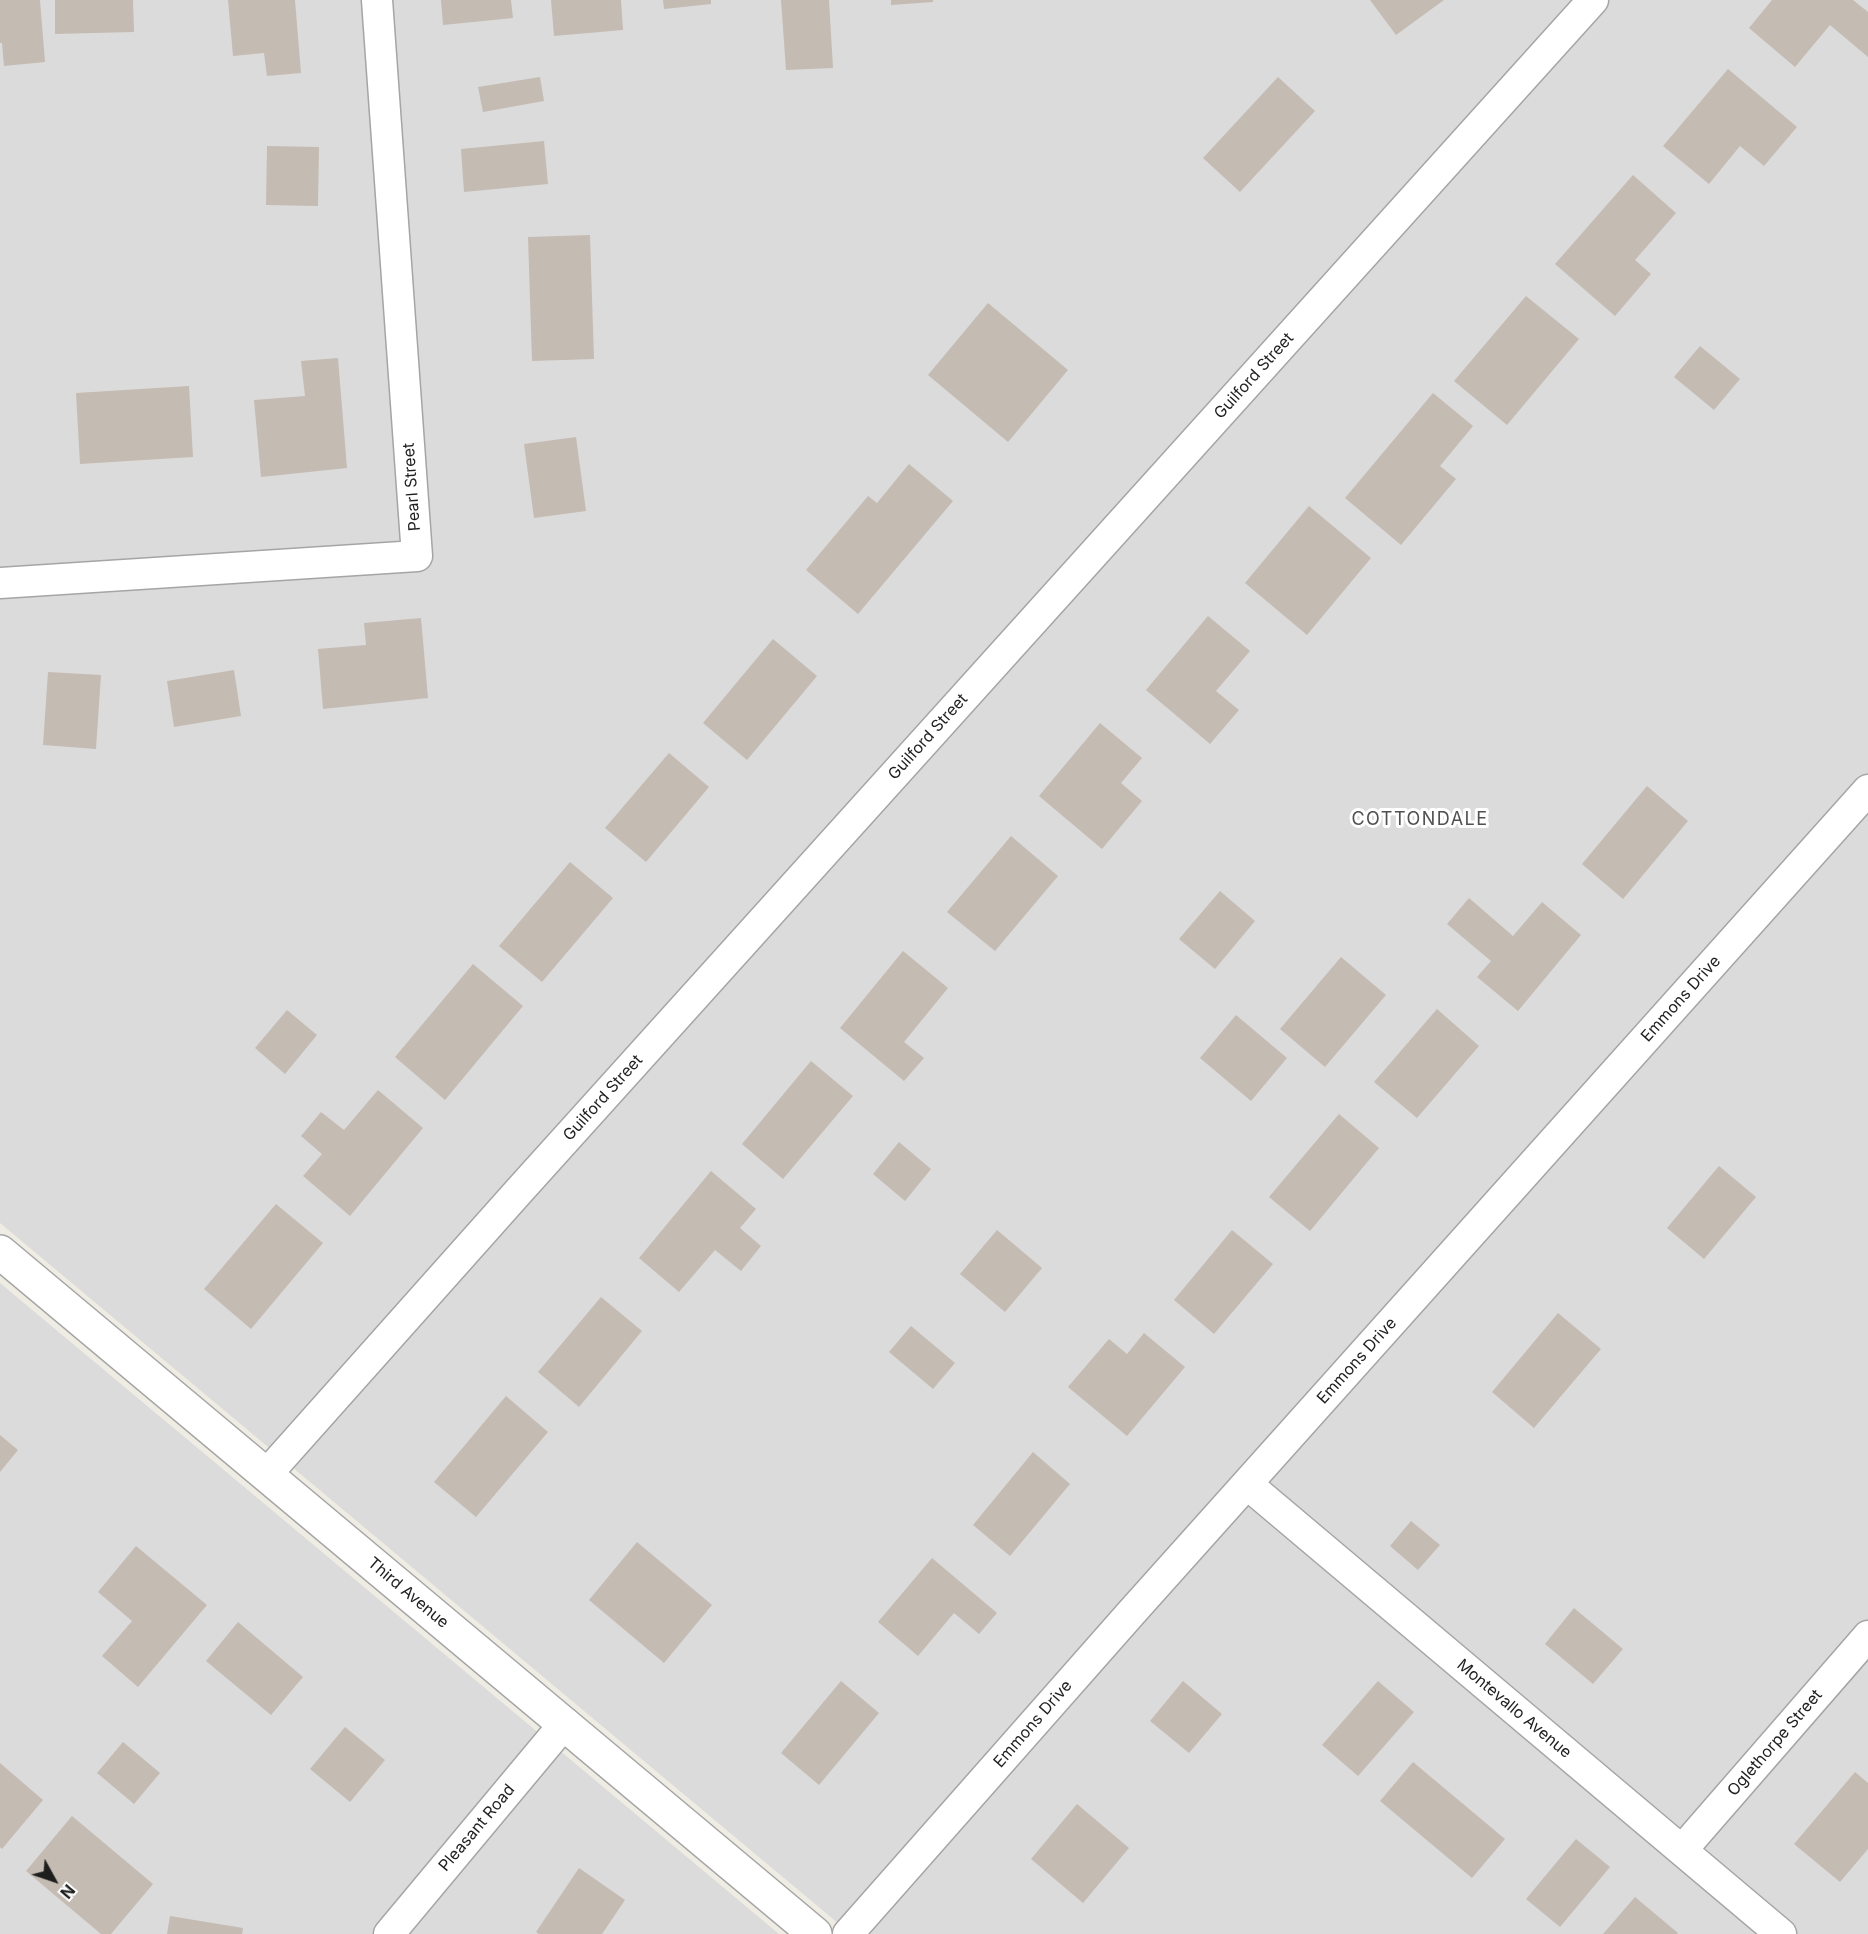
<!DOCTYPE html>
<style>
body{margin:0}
#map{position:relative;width:1868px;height:1934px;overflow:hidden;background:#efece3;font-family:Inter,sans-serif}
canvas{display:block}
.north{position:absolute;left:24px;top:1850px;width:60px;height:60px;-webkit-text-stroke:4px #fff;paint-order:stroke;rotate:130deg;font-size:16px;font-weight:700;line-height:24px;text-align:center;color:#1e1e1e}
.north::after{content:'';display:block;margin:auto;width:21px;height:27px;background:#1e1e1e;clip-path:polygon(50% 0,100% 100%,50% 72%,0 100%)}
</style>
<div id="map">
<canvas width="1868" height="1934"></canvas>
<div class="north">N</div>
</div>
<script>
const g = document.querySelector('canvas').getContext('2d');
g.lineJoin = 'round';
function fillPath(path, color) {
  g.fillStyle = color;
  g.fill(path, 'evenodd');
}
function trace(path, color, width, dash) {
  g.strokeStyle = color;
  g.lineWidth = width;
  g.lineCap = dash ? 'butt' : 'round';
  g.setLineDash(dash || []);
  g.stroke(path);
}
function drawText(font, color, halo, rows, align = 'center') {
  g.font = font + ' Inter,sans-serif';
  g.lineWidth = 6;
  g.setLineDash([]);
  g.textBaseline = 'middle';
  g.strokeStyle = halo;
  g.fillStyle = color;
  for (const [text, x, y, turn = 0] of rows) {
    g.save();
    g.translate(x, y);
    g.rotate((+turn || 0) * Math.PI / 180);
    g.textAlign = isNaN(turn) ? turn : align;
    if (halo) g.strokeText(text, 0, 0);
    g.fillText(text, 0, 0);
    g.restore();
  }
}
fillPath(new Path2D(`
 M0,0H1868V1934H851L0,1223Z
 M0,1283L516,1714L779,1934H0Z`), '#dcdbdb');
fillPath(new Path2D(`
 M0,0H40L45,62L4,66L2,43H0Z
 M55,0H133L134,32L55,34Z
 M228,0H295L301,73L267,76L264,53L233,56Z
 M441,0H511L513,18L443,25Z
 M551,0H621L623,30L554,36Z
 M663,0H711V4L664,9Z
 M781,0H829L833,68L786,70Z
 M891,0H933V2L891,5Z
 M1370,0H1444L1396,35Z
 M1772,0H1853L1868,12V57L1830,25L1795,67L1749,28Z
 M1728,69L1797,127L1764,166L1740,146L1709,184L1663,146Z
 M540,77L544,101L483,112L478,87Z
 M1278,77L1315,111L1240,192L1203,158Z
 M544,141L548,184L464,192L461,149Z
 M267,146L319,147L318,206L266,205Z
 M1633,175L1676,213L1635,260L1651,274L1615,316L1555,264Z
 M590,235L594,359L532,361L528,237Z
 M1526,296L1579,339L1507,425L1454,381Z
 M988,303L1068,370L1008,442L928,375Z
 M1700,346L1740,379L1714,410L1674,377Z
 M338,358L347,468L261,477L254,400L305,396L301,361Z
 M189,386L193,457L80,464L76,393Z
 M1433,393L1473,426L1440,466L1456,479L1401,545L1345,498Z
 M576,437L586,511L534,518L524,444Z
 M909,464L953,501L858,614L806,570L868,496L877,503Z
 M1309,506L1371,558L1307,635L1245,583Z
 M1208,616L1250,651L1216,691L1239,710L1210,744L1146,690Z
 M421,618L428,698L323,709L318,649L366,645L364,623Z
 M773,639L817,676L747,760L703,723Z
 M234,670L241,716L174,727L167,681Z
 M48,672L101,675L96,749L43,745Z
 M1100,723L1142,758L1121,783L1142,801L1102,849L1039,796Z
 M669,753L709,787L646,862L605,828Z
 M1647,786L1688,821L1623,899L1582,864Z
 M1011,836L1058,876L995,951L947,912Z
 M570,862L613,898L542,982L499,946Z
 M1220,891L1255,921L1215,969L1179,939Z
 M1469,898L1513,936L1542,902L1581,935L1518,1011L1477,977L1491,961L1447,924Z
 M903,951L948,988L904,1042L924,1058L904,1081L840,1028Z
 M1341,957L1386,995L1325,1067L1280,1029Z
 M473,964L523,1006L445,1100L395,1057Z
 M1437,1009L1479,1046L1417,1118L1374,1082Z
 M287,1010L317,1035L285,1074L255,1048Z
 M1236,1015L1287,1058L1251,1101L1200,1058Z
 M811,1061L853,1096L783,1179L742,1144Z
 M378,1090L423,1128L350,1216L303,1176L322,1154L301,1136L321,1112L344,1130Z
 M1339,1114L1379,1148L1310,1231L1269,1197Z
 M899,1142L931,1169L905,1201L873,1174Z
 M1719,1166L1756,1197L1704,1259L1667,1228Z
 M711,1171L756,1209L740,1228L761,1246L741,1271L715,1250L679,1292L639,1258Z
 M276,1204L323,1243L251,1329L204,1289Z
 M997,1230L1042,1268L1005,1312L960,1274Z
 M1232,1230L1273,1264L1214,1334L1174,1300Z
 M601,1297L642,1331L579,1407L538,1372Z
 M1558,1313L1601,1349L1534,1428L1492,1392Z
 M911,1326L955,1363L933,1389L889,1352Z
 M1144,1333L1185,1367L1127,1436L1068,1387L1109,1339L1127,1354Z
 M506,1396L548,1432L476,1517L434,1482Z
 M0,1435L18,1450L0,1472Z
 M1033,1452L1070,1484L1010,1556L973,1525Z
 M1411,1521L1440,1545L1418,1570L1390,1546Z
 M637,1542L712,1605L664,1663L589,1600Z
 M136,1546L207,1605L138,1687L102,1656L132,1621L98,1592Z
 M932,1558L997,1613L979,1634L954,1613L918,1656L878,1622Z
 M1574,1608L1623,1649L1593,1684L1545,1644Z
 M238,1622L303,1677L271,1715L206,1661Z
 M841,1681L879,1713L819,1785L781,1753Z
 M1183,1681L1222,1714L1189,1753L1150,1721Z
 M1378,1681L1414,1712L1358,1776L1322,1745Z
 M345,1727L385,1760L350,1802L310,1769Z
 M123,1742L160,1773L134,1804L97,1773Z
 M1413,1762L1505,1839L1472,1878L1380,1801Z
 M0,1763L43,1800L2,1849L0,1847Z
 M1855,1772L1868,1783V1849L1840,1882L1794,1844Z
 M1077,1804L1129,1848L1083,1903L1031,1859Z
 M72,1816L153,1884L111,1934H101L26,1871Z
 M1576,1839L1610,1867L1560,1927L1526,1899Z
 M579,1868L625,1900L602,1934H539L536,1932Z
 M1635,1897L1678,1933L1677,1934H1603Z
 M170,1916L243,1928L242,1934H167Z`), '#c4bbb3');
const minor = new Path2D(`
 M0,583L417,556L377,0
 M266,1475L519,1191L1593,0
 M1247,1484L1781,1934
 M1682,1850L1868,1636
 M389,1934L565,1723
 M848,1934L1132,1612L1868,790`);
const tertiary = new Path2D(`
 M0,1252L815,1934`);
trace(minor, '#a5a5a5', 33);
trace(tertiary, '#a5a5a5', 36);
trace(minor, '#fff', 30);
trace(tertiary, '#fff', 33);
drawText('16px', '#1e1e1e', '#fff', [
 ["Guilford Street",1254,376,-48],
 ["Pearl Street",412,487,-94],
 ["Guilford Street",928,737,-48],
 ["Emmons Drive",1681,999,-48],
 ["Guilford Street",603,1098,-48],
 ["Emmons Drive",1357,1361,-48],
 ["Third Avenue",408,1593,40],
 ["Montevallo Avenue",1514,1709,40],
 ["Emmons Drive",1033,1724,-49],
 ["Oglethorpe Street",1775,1743,-49],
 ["Pleasant Road",477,1828,-50]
]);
g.letterSpacing = '1.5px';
drawText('18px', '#515151', '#fff', [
 ["COTTONDALE",1420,820]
]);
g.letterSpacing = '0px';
</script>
